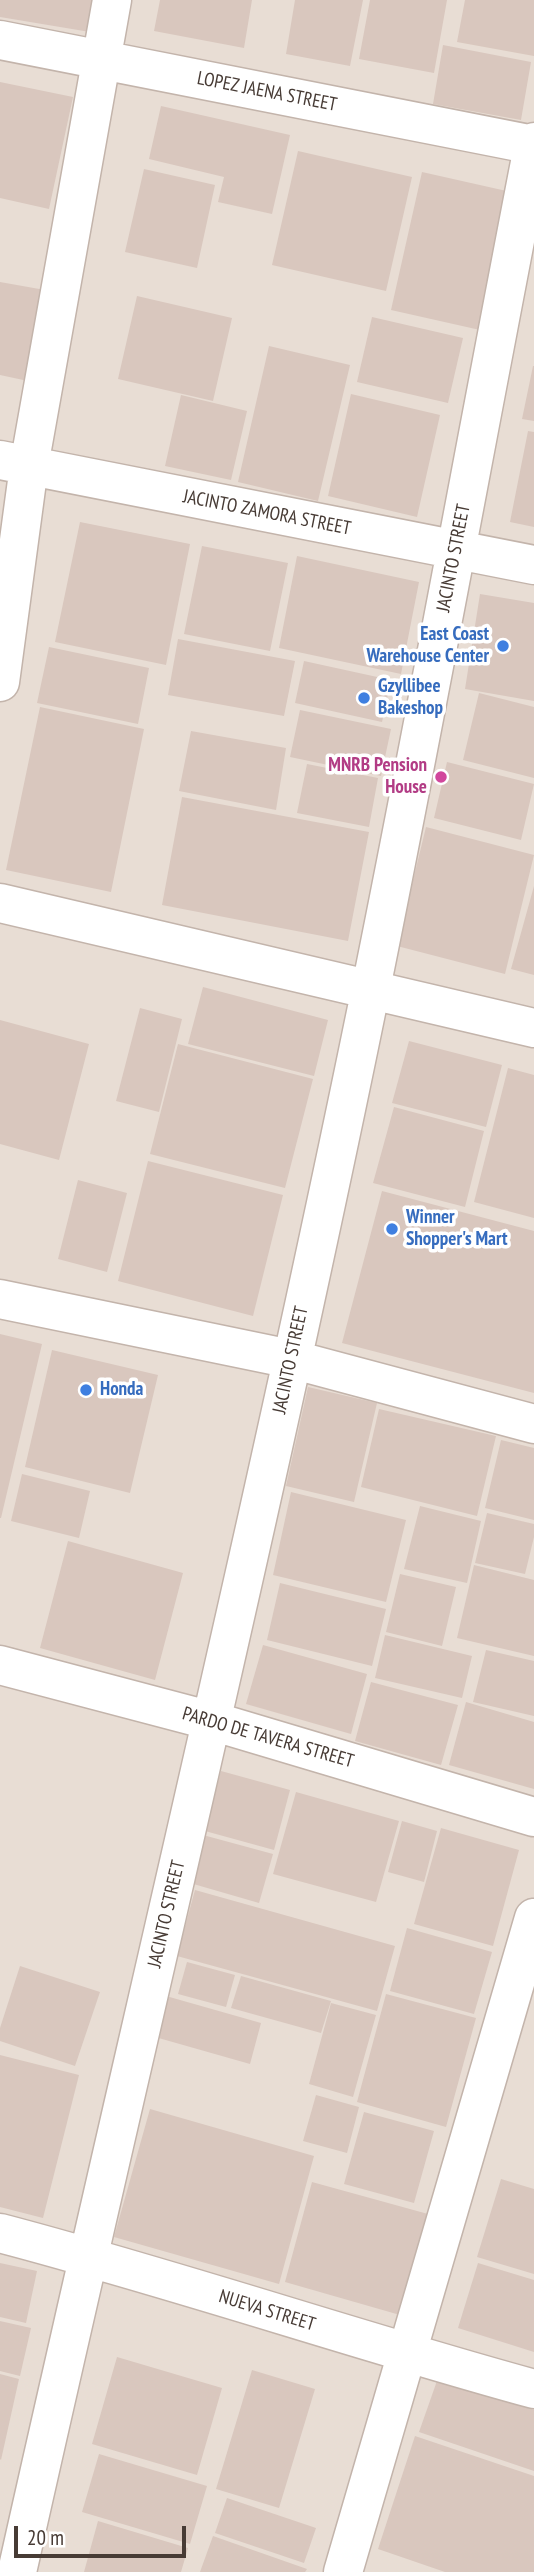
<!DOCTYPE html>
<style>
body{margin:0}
#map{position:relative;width:534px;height:2572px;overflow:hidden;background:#f4ece6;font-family:"PT Sans Narrow",sans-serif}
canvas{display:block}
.scale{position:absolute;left:14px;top:2526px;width:172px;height:32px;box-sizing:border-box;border:4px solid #473b35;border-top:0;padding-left:9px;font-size:21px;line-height:24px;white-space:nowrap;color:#473b35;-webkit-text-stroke:5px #fff;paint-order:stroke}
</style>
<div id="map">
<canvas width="534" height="2572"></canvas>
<div class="scale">20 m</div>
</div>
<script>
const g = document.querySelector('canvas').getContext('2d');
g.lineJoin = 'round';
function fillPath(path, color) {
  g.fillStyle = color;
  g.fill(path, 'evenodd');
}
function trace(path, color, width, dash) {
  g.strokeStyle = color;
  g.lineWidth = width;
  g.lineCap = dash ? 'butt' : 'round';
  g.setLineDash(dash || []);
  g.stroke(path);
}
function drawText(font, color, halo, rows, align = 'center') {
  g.font = font + ' "PT Sans Narrow",sans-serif';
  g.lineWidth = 7;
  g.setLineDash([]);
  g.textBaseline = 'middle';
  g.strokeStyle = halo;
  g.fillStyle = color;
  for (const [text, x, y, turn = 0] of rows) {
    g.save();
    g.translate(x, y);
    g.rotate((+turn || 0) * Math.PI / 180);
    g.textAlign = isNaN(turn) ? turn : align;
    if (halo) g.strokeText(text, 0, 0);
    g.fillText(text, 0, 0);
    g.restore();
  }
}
fillPath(new Path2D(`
 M0,0H534V2572H0Z`), '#e8ddd4');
fillPath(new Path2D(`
 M0,0H95L90,32L0,17Z
 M160,0H252L244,48L154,31Z
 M295,0H363L350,66L286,54Z
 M370,0H447L434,73L359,59Z
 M465,0H534V56L457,42Z
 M443,45L531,62L521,120L433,104Z
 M0,82L73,97L49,209L0,198Z
 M161,106L290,135L272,214L218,202L224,177L149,159Z
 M298,151L412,177L386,291L272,265Z
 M144,169L215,185L197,268L125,252Z
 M422,172L511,192L480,330L391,310Z
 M0,282L45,290L28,381L0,375Z
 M137,296L232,318L213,401L118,379Z
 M372,317L463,338L448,403L357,382Z
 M269,346L350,365L318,501L238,482Z
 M533,366H534V421L522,419Z
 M351,394L440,415L417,517L328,496Z
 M181,395L247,411L231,480L165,466Z
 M528,431L534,432V527L510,522Z
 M80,522L190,544L166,665L55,642Z
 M202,546L288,563L270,651L184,634Z
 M297,556L419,582L401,674L279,648Z
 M480,594L534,603V701L465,689Z
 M178,639L295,661L284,716L168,695Z
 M49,647L149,668L138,724L37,703Z
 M304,661L391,680L382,722L295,703Z
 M479,693L534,707V778L463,760Z
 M40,707L144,729L111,892L6,870Z
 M300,710L391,729L381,776L290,757Z
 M191,731L286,748L276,810L179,791Z
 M447,762L534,784L521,840L434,818Z
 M307,764L378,778L369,827L297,813Z
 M182,797L369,832L348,941L162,905Z
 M426,827L534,855L505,974L397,946Z
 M534,886V975L511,969Z
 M203,987L328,1020L314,1076L188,1044Z
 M140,1008L182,1019L159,1112L116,1101Z
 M0,1020L89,1044L59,1160L0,1144Z
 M409,1041L502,1065L486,1127L392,1103Z
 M178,1044L313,1079L285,1188L150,1154Z
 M508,1068L534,1075V1218L474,1202Z
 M394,1107L484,1131L465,1207L373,1183Z
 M148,1161L283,1195L253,1316L118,1281Z
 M78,1180L127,1193L107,1272L58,1259Z
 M382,1191L534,1231V1393L342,1343Z
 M0,1334L42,1344L1,1518H0Z
 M52,1350L158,1375L130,1493L25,1467Z
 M308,1387L377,1403L354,1502L286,1486Z
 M379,1409L496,1436L477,1516L361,1487Z
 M501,1440L534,1448V1520L485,1508Z
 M22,1474L90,1491L79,1538L11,1521Z
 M291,1492L406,1520L386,1602L273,1575Z
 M420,1506L481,1521L467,1583L404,1569Z
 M487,1513L534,1524V1537L525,1574L475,1563Z
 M68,1541L183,1573L155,1680L40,1648Z
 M474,1565L534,1580V1656L457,1638Z
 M400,1574L456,1587L442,1646L386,1632Z
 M280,1583L386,1609L372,1666L267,1640Z
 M385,1635L472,1656L462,1698L375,1678Z
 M263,1645L367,1674L351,1734L246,1704Z
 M486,1650L534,1661V1716L473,1702Z
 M371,1682L458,1705L441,1765L355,1741Z
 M466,1702L534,1722V1789L449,1765Z
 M221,1771L290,1790L274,1850L205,1831Z
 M296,1792L399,1821L376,1902L273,1874Z
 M402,1821L437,1831L424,1882L388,1872Z
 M441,1828L519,1850L493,1946L414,1924Z
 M203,1835L273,1854L259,1903L190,1883Z
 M195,1890L395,1946L377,2011L177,1956Z
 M407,1928L492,1952L474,2014L390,1991Z
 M187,1962L235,1975L226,2007L178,1994Z
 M20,1966L100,1992L75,2066L0,2041V2028Z
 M241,1976L331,2001L321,2033L231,2008Z
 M159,1994L261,2023L250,2064L148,2035Z
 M386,1994L476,2018L446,2127L357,2102Z
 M331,2003L376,2015L353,2097L309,2084Z
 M0,2055L79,2075L43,2218L0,2207Z
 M316,2095L359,2107L347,2153L303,2141Z
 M150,2109L314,2156L279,2284L114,2237Z
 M364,2112L434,2131L414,2203L344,2184Z
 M501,2179L534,2189V2274L477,2257Z
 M312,2182L428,2214L400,2315L285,2282Z
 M0,2263L37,2271L26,2323L0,2317Z
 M478,2263L534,2280V2352L458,2328Z
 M0,2321L31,2328L20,2376L0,2371Z
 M117,2357L222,2388L197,2475L92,2444Z
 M252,2370L315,2389L279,2508L216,2489Z
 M0,2374L19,2379L1,2460L0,2459Z
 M438,2378L534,2410V2471L419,2432Z
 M415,2436L534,2476V2572H445L378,2549Z
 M99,2454L207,2486L190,2544L82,2512Z
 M227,2498L316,2528L304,2563L215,2533Z
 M98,2521L188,2548L181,2572H84Z
 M213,2536L307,2569L305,2572H200Z`), '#d9c7be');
const street = new Path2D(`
 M0,40L534,145
 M0,460L534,565
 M0,682L29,466L112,0
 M0,903L534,1028
 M0,1299L291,1359L534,1424
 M0,1665L212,1721L534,1817
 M0,2233C179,2280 355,2340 534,2389
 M17,2572C135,2044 263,1518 371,988C428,707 479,424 534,142
 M343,2572L534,1918`);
trace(street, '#c3b4ab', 41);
trace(street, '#fff', 38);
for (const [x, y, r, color] of [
 [503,646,7,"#3f7fe0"],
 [364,698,7,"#3f7fe0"],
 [441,777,7,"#d1479c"],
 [392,1229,7,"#3f7fe0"],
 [86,1390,7,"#3f7fe0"]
]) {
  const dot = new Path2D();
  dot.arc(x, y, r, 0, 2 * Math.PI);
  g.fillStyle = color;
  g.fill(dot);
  trace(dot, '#fff', 2.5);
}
drawText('19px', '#473b35', '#fff', [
 ["LOPEZ JAENA STREET",267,92,11],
 ["JACINTO ZAMORA STREET",267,513,11],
 ["JACINTO STREET",454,558,-79],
 ["JACINTO STREET",291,1360,-78],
 ["PARDO DE TAVERA STREET",268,1738,16],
 ["JACINTO STREET",167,1914,-77],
 ["NUEVA STREET",267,2311,17]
]);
drawText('bold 19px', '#366cbe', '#fff', [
 ["East Coast",489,635,"right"],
 ["Warehouse Center",489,657,"right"],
 ["Gzyllibee",378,687],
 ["Bakeshop",378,709],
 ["Winner",406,1218],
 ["Shopper's Mart",406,1240],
 ["Honda",100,1390]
], 'left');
drawText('bold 19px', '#b23c85', '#fff', [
 ["MNRB Pension",427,766],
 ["House",427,788]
], 'right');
</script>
